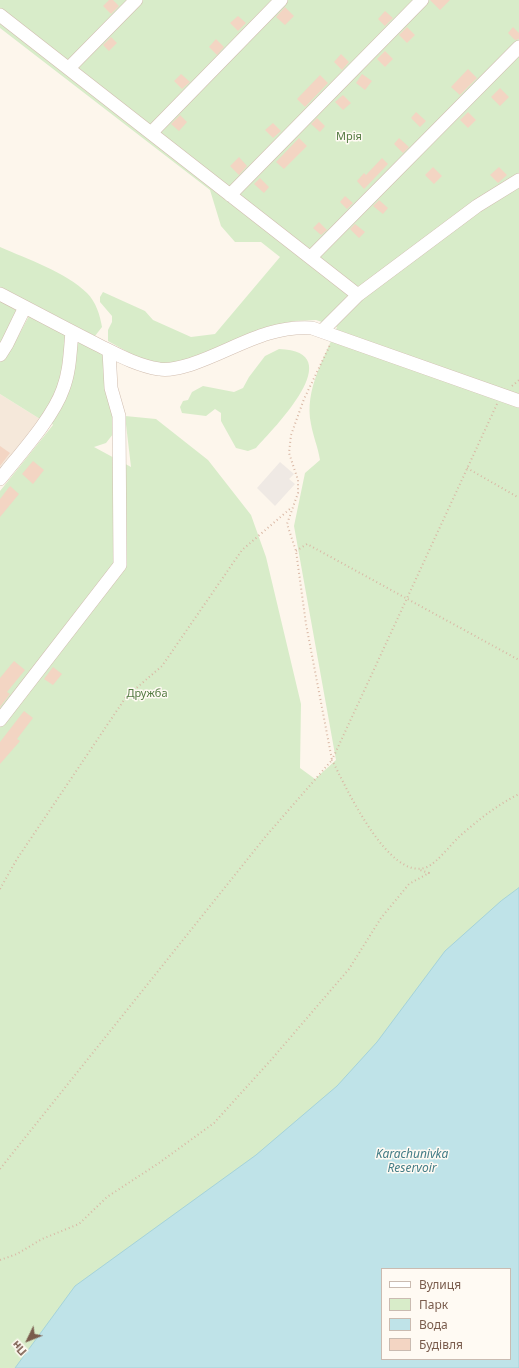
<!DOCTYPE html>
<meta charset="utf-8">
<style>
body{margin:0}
#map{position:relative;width:519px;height:1368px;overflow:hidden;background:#fdf6ec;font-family:"Noto Sans",sans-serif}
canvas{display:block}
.legend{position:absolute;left:381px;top:1268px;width:130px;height:92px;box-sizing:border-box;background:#fffaf3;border:1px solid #cabbb1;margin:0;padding:5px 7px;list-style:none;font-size:12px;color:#7a5c4d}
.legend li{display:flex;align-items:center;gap:8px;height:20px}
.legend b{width:20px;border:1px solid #cabbb1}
.north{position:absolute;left:8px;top:1320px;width:40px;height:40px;-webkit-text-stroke:3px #fffaf3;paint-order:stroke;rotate:227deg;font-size:11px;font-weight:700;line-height:16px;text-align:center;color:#7a5c4d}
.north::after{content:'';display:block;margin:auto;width:14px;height:18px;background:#7a5c4d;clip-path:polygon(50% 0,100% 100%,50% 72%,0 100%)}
</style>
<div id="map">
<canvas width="519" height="1368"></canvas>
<ul class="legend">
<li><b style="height:5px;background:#fff"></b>Вулиця</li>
<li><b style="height:11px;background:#d8ecc9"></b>Парк</li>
<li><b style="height:11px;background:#bfe3e8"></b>Вода</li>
<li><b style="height:11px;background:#f3d5c3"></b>Будівля</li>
</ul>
<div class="north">Пн</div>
</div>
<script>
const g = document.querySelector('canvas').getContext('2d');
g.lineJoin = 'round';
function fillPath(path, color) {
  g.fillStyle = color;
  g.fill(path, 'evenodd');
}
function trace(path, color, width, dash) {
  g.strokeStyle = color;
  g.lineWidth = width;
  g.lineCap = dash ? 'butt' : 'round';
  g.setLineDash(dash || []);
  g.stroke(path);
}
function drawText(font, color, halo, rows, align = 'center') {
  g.font = font + ' "Noto Sans",sans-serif';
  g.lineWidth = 3;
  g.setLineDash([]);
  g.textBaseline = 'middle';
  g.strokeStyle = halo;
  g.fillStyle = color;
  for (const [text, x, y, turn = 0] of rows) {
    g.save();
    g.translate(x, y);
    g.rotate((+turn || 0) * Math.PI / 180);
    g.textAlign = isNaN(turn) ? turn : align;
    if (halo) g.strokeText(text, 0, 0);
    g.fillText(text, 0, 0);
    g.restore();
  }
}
fillPath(new Path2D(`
 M0,394L40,419L0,470Z`), '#f5e8da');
fillPath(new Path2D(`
 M280,462L294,474L289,479L295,484L275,506L257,488Z`), '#efe9e4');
fillPath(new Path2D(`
 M0,0H519V955L88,1368H0V491L53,425L51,422L76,338L106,355L117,429L106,443L94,447L131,467L125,416L156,419L208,460L251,515L266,557L301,704L300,768L315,779L336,760L294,526L305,473L320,460C318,447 313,436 311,424C304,389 325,358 337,327L316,320L294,321L271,327L176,365L144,361L108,341V330L112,322V316L100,302V297L103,292L145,311L153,320L191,337L215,334L280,257L261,242H235L221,226L210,190L0,28Z
 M0,247C27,259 66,272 87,293C96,302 100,315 102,327L95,336L0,287Z
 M0,300L19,309L0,349Z
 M30,314L69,334L59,389L40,419L0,394V361L12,348Z
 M279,349C351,351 274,428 256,448L248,451L236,448L221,421V413L215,409L206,416L182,413L180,407L183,401L188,400L192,392L203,386L234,392L243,388L249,377L265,356Z`), '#d8ecc9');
const water = new Path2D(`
 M519,888V1368H15L75,1286L256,1155L337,1086L377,1042L445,951L501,901ZM382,1269H510V1359H382Z`);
fillPath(water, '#bfe3e8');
trace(water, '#a5d3da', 1);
fillPath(new Path2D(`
 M109,0H113L119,6L111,14L103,6Z
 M430,0H450L440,10Z
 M285,7L294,16L285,25L276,17Z
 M385,11L393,18L385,26L378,19Z
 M238,16L246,23L238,31L230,23Z
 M407,27L415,35L407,43L399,35Z
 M513,27L519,33V39L515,40L508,33Z
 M111,37L117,43L109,51L103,45Z
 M216,39L224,47L217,55L209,47Z
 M385,51L393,59L385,67L377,59Z
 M341,54L349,62L342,70L334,62Z
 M468,69L477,78L460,95L451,87Z
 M181,74L190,82L182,89L174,81Z
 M362,74L372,81L365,90L356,83Z
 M320,75L328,83L305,107L297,99Z
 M500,88L509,97L500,106L491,97Z
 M343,95L351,103L343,110L335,102Z
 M416,112L426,121L420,127L411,118Z
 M468,112L476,120L468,128L460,120Z
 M180,115L187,122L179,131L171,124Z
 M317,118L325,126L320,132L311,124Z
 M273,123L281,131L273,138L265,130Z
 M299,138L307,146L284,169L276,162Z
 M399,138L409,147L403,153L394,144Z
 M239,157L247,166L239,175L230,166Z
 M382,158L388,164L364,189L357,181L364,173L366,175Z
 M433,167L442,176L434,184L425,175Z
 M499,167L507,175L498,183L490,175Z
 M260,178L269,187L264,193L254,184Z
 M345,196L353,203L347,209L340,202Z
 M379,200L388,208L383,214L373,206Z
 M319,222L327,230L321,235L313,228Z
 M355,224L365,232L359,238L350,229Z
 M0,446L10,453L0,466Z
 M33,461L44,470L33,484L22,474Z
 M10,486L19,494L0,517V499Z
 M14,661L25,670L7,692L10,694L0,707V678Z
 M53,667L62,674L53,685L44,679Z
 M24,711L33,718L17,739L20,741L0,764V742Z`), '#f3d5c3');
const minor = new Path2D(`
 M0,15L358,295
 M69,68L136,0
 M151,133L281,0
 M230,195L422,0
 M311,257L519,47
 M0,294C33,311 66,329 100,346C118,355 138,366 159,369C169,371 182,367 192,364C234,350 266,325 312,328L519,401
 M323,330L358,295L477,206L519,180
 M0,355L7,344L25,307
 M0,479C19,455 53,418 63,389C70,371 70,352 72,332
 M0,720L120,565L119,416L111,388L109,351`);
trace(minor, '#d1beb0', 14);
trace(new Path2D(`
 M512,386L519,380
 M497,404L332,760C345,785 389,883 427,867C437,863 451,844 460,836C478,820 497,805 519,794
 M467,468L519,498
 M296,551L307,544L519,660
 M0,889L17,859L126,697L162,666L242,550L291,508
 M0,1169L266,836L332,760L306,624L296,551L287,524L298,493V480L289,453L291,435L304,399L330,345
 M0,1260L17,1254L42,1239L79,1224L107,1197L159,1163L214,1123L271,1060L349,969L381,918L409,884L429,873L420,870`), '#d9b8a5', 2, [1, 3]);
trace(minor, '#fff', 13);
drawText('11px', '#537a41', '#fffaf3', [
 ["Мрія",349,137],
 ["Дружба",147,694]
]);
drawText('italic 12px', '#437c86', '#fffaf3', [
 ["Karachunivka",412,1155],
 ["Reservoir",412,1169]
]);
</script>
